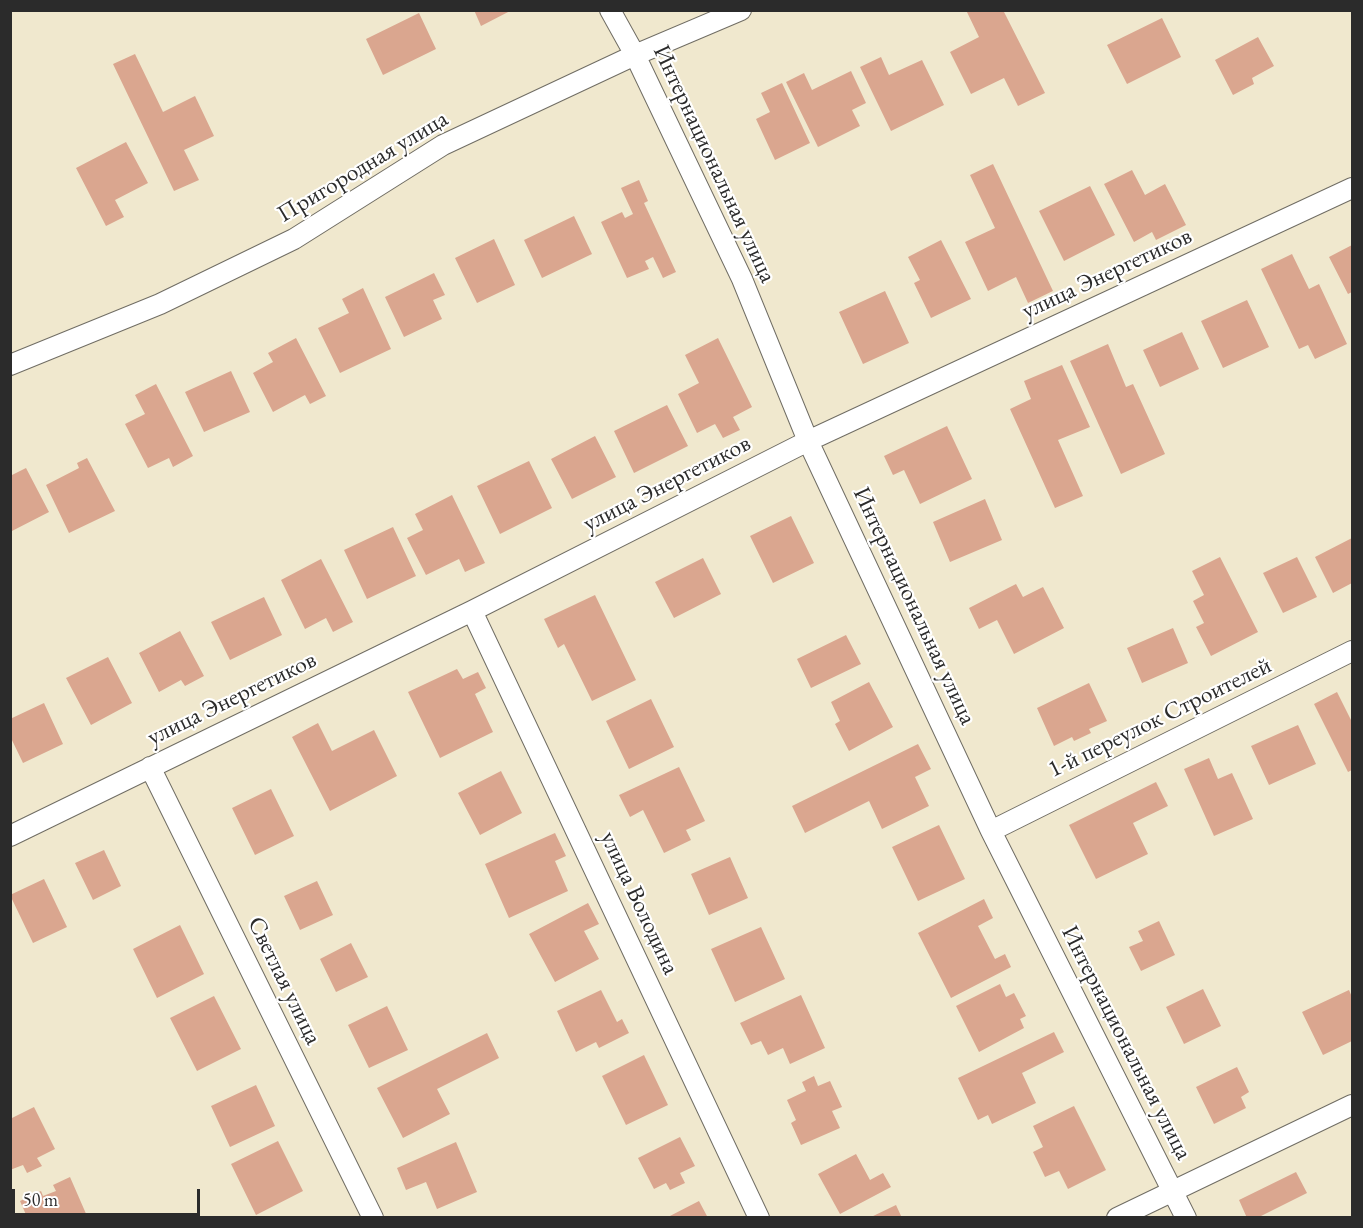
<!DOCTYPE html>
<meta charset="utf-8">
<style>
body{margin:0}
#map{position:relative;width:1363px;height:1228px;overflow:hidden;background:#f0e8ce;font-family:"EB Garamond",serif}
canvas{display:block}
.frame{position:absolute;inset:0;border:12px solid #2b2b2b;pointer-events:none}
.scale{position:absolute;left:12px;top:1189px;width:188px;height:27px;box-sizing:border-box;border:3px solid #2b2b2b;border-top:0;padding-left:8px;font-size:18px;line-height:21px;white-space:nowrap;color:#2b2b2b;-webkit-text-stroke:4px #fff;paint-order:stroke}
</style>
<div id="map">
<canvas width="1363" height="1228"></canvas>
<div class="frame"></div>
<div class="scale">50 m</div>
</div>
<script>
const g = document.querySelector('canvas').getContext('2d');
g.lineJoin = 'round';
function fillPath(path, color) {
  g.fillStyle = color;
  g.fill(path, 'evenodd');
}
function trace(path, color, width, dash) {
  g.strokeStyle = color;
  g.lineWidth = width;
  g.lineCap = dash ? 'butt' : 'round';
  g.setLineDash(dash || []);
  g.stroke(path);
}
function drawText(font, color, halo, rows, align = 'center') {
  g.font = font + ' "EB Garamond",serif';
  g.lineWidth = 4.5;
  g.setLineDash([]);
  g.textBaseline = 'middle';
  g.strokeStyle = halo;
  g.fillStyle = color;
  for (const [text, x, y, turn = 0] of rows) {
    g.save();
    g.translate(x, y);
    g.rotate((+turn || 0) * Math.PI / 180);
    g.textAlign = isNaN(turn) ? turn : align;
    if (halo) g.strokeText(text, 0, 0);
    g.fillText(text, 0, 0);
    g.restore();
  }
}
fillPath(new Path2D(`
 M474,10H512L481,26Z
 M966,10H1003L1045,93L1018,106L1004,78L971,94L950,52L979,37Z
 M419,13L436,49L383,75L366,39Z
 M1162,18L1181,57L1127,84L1107,45Z
 M1258,37L1274,66L1252,78L1254,84L1233,95L1215,60Z
 M135,54L163,112L195,96L214,136L184,150L199,180L174,191L113,64Z
 M881,57L889,75L922,60L944,105L891,131L860,67Z
 M851,71L866,103L852,110L860,126L818,147L786,82L804,73L812,90Z
 M782,83L810,143L775,160L756,119L770,112L761,93Z
 M126,142L148,183L115,200L124,217L106,226L76,168Z
 M993,164L1053,291L1028,303L1016,277L988,291L965,242L995,228L970,175Z
 M1132,170L1145,195L1165,184L1186,225L1156,240L1152,232L1134,242L1104,184Z
 M639,180L648,201L644,203L676,272L663,278L653,257L645,261L649,269L627,278L601,222L622,212L625,218L633,214L621,188Z
 M1090,186L1115,235L1064,261L1039,211Z
 M574,216L592,254L542,278L524,240Z
 M494,239L515,285L477,303L455,258Z
 M941,240L971,299L931,318L914,283L920,280L908,257Z
 M1352,245V292L1348,294L1329,257Z
 M1292,254L1309,289L1319,284L1347,344L1315,359L1308,345L1299,349L1261,269Z
 M434,273L445,295L433,300L442,319L404,337L385,297Z
 M363,288L391,349L340,373L318,328L349,313L342,299Z
 M885,291L909,343L863,364L839,312Z
 M1247,300L1269,347L1223,368L1201,321Z
 M1182,332L1199,369L1160,387L1143,350Z
 M296,338L326,396L310,404L305,395L273,412L253,373L273,362L268,353Z
 M718,338L752,407L733,417L740,430L723,438L715,424L697,433L678,394L699,383L685,355Z
 M1108,344L1126,387L1133,384L1165,454L1121,474L1070,361Z
 M1062,365L1090,427L1058,440L1083,496L1055,508L1010,409L1031,399L1024,381Z
 M231,371L250,412L204,432L185,392Z
 M156,384L193,456L173,467L169,458L148,468L125,424L145,414L135,395Z
 M667,405L688,446L634,473L614,431Z
 M947,426L972,479L920,504L904,470L893,475L884,456Z
 M595,436L616,477L572,499L551,459Z
 M87,458L115,511L69,533L46,485L79,468L77,463Z
 M529,461L552,508L500,534L477,486Z
 M26,468L49,512L10,532V476Z
 M452,495L485,563L465,572L459,559L426,575L407,538L423,530L415,514Z
 M985,499L1002,540L950,562L933,522Z
 M791,516L814,563L773,583L750,536Z
 M393,527L416,576L367,599L344,550Z
 M1352,538V583L1333,593L1315,557Z
 M1220,557L1258,632L1211,656L1196,627L1204,623L1193,601L1204,595L1192,571Z
 M1297,557L1317,597L1283,613L1263,573Z
 M703,558L721,594L674,618L655,582Z
 M321,559L353,622L333,632L326,618L305,629L281,580Z
 M1016,584L1023,597L1043,587L1064,628L1014,654L997,620L979,629L969,608Z
 M595,595L636,680L592,701L564,644L558,648L544,619Z
 M264,597L282,635L230,660L211,622Z
 M1173,628L1188,663L1142,683L1127,648Z
 M180,631L204,676L185,686L181,680L159,692L139,653Z
 M846,635L861,664L811,688L797,659Z
 M108,657L132,703L91,725L66,678Z
 M457,669L463,679L478,672L486,688L475,694L493,732L440,758L408,692Z
 M869,682L893,727L849,751L835,724L840,721L831,702Z
 M1089,683L1107,721L1089,729L1091,733L1074,741L1072,737L1054,746L1037,708Z
 M1337,692L1352,722V770L1348,772L1314,704Z
 M651,699L674,747L629,769L606,721Z
 M44,703L63,744L23,763L10,736V719Z
 M318,723L332,751L374,730L397,776L330,811L292,737Z
 M1298,725L1316,764L1269,785L1251,746Z
 M918,744L931,769L915,777L929,806L882,829L869,801L805,833L792,806Z
 M1209,758L1218,779L1232,773L1253,819L1214,836L1184,769Z
 M679,767L705,821L686,830L691,840L664,853L643,810L630,817L619,795Z
 M501,771L522,813L480,835L458,793Z
 M1156,782L1168,806L1133,823L1148,854L1096,879L1069,825Z
 M271,789L294,836L255,855L232,808Z
 M939,825L965,879L918,901L892,847Z
 M555,833L566,856L555,861L568,891L509,918L485,864Z
 M104,850L121,886L93,900L75,863Z
 M730,857L748,898L709,915L691,874Z
 M44,879L67,927L33,943L10,895Z
 M317,881L333,915L300,930L284,896Z
 M984,899L993,918L978,926L995,959L1005,954L1011,967L951,998L918,933Z
 M588,903L599,924L584,931L599,959L555,982L529,934Z
 M1159,921L1175,955L1141,971L1129,947L1143,941L1138,931Z
 M180,925L204,974L157,998L133,949Z
 M761,927L785,979L735,1002L711,949Z
 M351,943L368,977L336,992L320,959Z
 M1000,984L1006,997L1014,993L1026,1016L1020,1019L1024,1028L979,1052L956,1006Z
 M1203,989L1221,1026L1184,1044L1166,1007Z
 M601,990L617,1022L622,1019L629,1033L599,1048L596,1042L576,1052L557,1011Z
 M1349,990L1352,997V1041L1323,1055L1302,1012Z
 M801,995L825,1048L790,1064L783,1048L768,1055L761,1041L751,1045L740,1023Z
 M214,996L241,1049L197,1071L170,1018Z
 M387,1006L408,1050L369,1068L348,1025Z
 M1054,1032L1064,1052L1022,1073L1036,1103L992,1124L988,1115L978,1120L958,1078Z
 M487,1033L499,1058L437,1089L450,1114L403,1138L377,1088Z
 M644,1055L668,1105L626,1125L602,1076Z
 M1237,1067L1249,1092L1241,1097L1246,1108L1214,1124L1196,1087Z
 M814,1076L818,1086L830,1081L842,1107L832,1111L840,1128L801,1145L791,1123L796,1120L787,1100L806,1091L802,1082Z
 M256,1085L275,1126L230,1147L211,1106Z
 M1074,1106L1106,1170L1068,1189L1059,1171L1045,1177L1033,1152L1043,1147L1033,1126Z
 M34,1107L55,1149L37,1158L42,1166L27,1173L23,1165L10,1170V1119Z
 M680,1137L695,1166L680,1173L685,1183L670,1190L666,1183L654,1189L638,1158Z
 M278,1141L303,1191L256,1215L231,1164Z
 M456,1142L477,1192L437,1209L426,1182L406,1190L397,1168Z
 M856,1154L870,1180L883,1173L891,1187L840,1214L818,1174Z
 M1296,1172L1307,1193L1257,1218H1247L1239,1200Z
 M70,1177L87,1216L34,1218L33,1214L27,1217L20,1201L41,1191L43,1196L56,1191L53,1185Z
 M699,1201L708,1218H666Z
 M896,1205L902,1218H869Z`), '#daa68f');
const street = new Path2D(`
 M610,10L635,55L742,279L808,441L991,831L1186,1218
 M10,365L160,304L294,239L443,145L635,55L741,10
 M472,611L759,1218
 M150,767L373,1218
 M991,831L1352,651
 M10,836L472,611L808,441L1352,188
 M1117,1218L1352,1105`);
trace(street, '#706d64', 22);
trace(street, '#fff', 20);
drawText('24px', '#2b2b2b', '#fff', [
 ["Интернациональная улица",714,164,65],
 ["Пригородная улица",363,167,-31],
 ["улица Энергетиков",1107,274,-25],
 ["улица Энергетиков",667,484,-27],
 ["Интернациональная улица",914,606,65],
 ["улица Энергетиков",232,699,-26],
 ["1-й переулок Строителей",1160,718,-26],
 ["улица Володина",639,903,65],
 ["Светлая улица",284,981,64],
 ["Интернациональная улица",1126,1043,63]
]);
</script>
